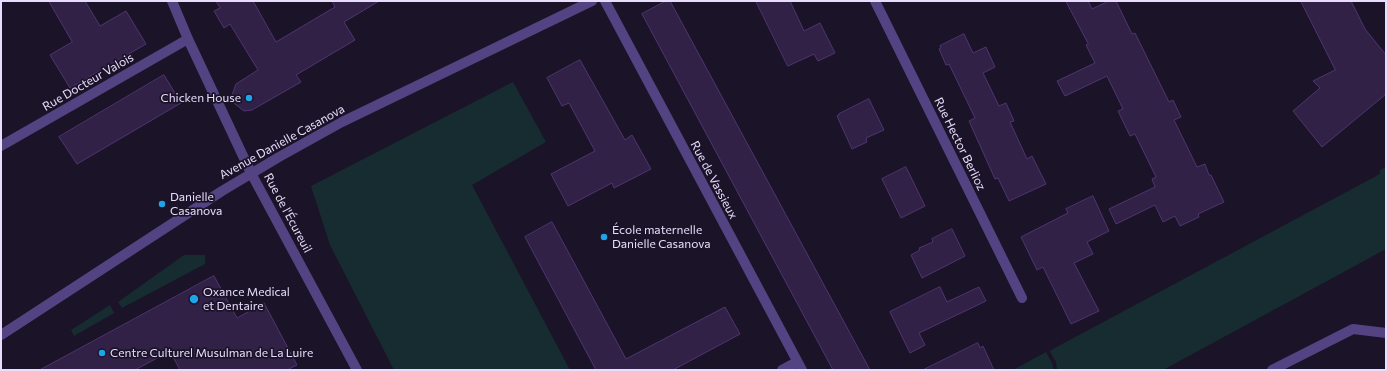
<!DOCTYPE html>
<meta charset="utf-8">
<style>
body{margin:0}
#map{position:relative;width:1387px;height:371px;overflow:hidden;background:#1b1328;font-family:Commissioner,sans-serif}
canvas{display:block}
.frame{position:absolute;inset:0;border:2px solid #e8ddfc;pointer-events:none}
</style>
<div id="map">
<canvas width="1387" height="371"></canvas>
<div class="frame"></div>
</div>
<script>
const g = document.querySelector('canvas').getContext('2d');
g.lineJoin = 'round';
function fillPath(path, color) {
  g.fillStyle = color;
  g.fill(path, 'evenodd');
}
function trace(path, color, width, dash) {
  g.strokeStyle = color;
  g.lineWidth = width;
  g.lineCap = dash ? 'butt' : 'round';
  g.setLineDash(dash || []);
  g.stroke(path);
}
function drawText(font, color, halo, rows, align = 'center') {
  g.font = font + ' Commissioner,sans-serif';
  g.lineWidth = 3.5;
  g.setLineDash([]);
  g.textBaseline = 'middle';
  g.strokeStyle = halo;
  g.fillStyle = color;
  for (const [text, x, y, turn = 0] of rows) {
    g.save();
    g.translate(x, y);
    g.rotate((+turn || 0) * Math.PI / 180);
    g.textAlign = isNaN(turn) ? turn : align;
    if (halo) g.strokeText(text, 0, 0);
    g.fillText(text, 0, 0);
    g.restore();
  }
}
fillPath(new Path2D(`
 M513,82L546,142L472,185L570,370H394L330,245L311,186Z
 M1386,167V249L1163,370H1057L1056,362L1050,352L1051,350L1380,174V170Z
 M184,255H205V264L122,308L118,302Z
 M110,305L114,313L74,336L71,330Z
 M1046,352L1052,363L1054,370H1013Z`), '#172c31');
const building = new Path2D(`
 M49,1H85L100,26L126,11L146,44L70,88L50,55L72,42Z
 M216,1H253L276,42L335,7L332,1H379L344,22L355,40L296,75L301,82L252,110L244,111L235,104L232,95L236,84L258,70L230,24L224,28L214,11L220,8Z
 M666,1H670L870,370H833L642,14Z
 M756,1H790L804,31L820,23L835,53L818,61L814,54L788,66Z
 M1066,1H1088L1092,9L1109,1H1116L1132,34L1135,33L1169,102L1173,100L1181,117L1174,120L1197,167L1205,164L1209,175H1211L1224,202L1198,214L1199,217L1180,226L1175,216L1163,222L1155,205L1116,224L1109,209L1155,187L1152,179L1156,177L1135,134L1130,136L1118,111L1123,109L1107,76L1065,96L1057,81L1095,63L1086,45L1088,44Z
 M1301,1H1351L1365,29L1386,55V94L1322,147L1293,111L1320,88L1313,81L1335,70Z
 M964,34L973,53L986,47L995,67L983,73L999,106L1006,103L1014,121L1010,122L1027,159L1032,156L1046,184L1009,201L998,178L995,179L969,121L975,118L949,64L946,65L939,49L941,48L940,46Z
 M580,60L625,140L632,135L651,169L614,188L612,183L568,206L551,174L595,151L569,103L562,106L547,78Z
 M164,75L181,103L77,164L59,137Z
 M869,99L884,130L866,138L867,142L852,149L837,116L839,115V114Z
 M906,167L925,206L901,218L882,179Z
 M1093,196L1109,231L1087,242L1093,254L1074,263L1099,311L1071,324L1043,267L1037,270L1021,237L1068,213L1066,209Z
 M552,222L626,359L725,307L740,334L673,370H596L525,237Z
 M952,229L965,256L922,278L911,255L920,250L919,248L933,242L932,239Z
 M214,276L237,318L264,303L297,365L287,370H180L170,351L135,370H40Z
 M940,287L947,302L979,287L986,301L919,333L925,345L910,353L890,312Z
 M978,343L980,348L983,346L994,370H923Z`);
fillPath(building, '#312147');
trace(building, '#4f3570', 1);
trace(new Path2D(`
 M172,1L188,39L251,173L357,370
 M605,1L802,370
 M875,1L1022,298
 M1,146L188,39
 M1,335L222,191L279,157L342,122L592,1
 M782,370L797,362
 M1272,370L1353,329L1386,333`), '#544382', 10);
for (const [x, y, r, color] of [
 [249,98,4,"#1da5e8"],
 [162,204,4,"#1da5e8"],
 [604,237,4,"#1da5e8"],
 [194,299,5,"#1da5e8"],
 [102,353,4,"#1da5e8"]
]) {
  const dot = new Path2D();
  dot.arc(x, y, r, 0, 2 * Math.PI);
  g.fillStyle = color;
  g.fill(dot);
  trace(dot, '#1b1328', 1.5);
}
drawText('12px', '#e8ddfc', '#1b1328', [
 ["Rue Docteur Valois",88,82,-30],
 ["Avenue Danielle Casanova",282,142,-29],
 ["Rue Hector Berlioz",960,144,64],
 ["Rue de Vassieux",714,180,62],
 ["Rue de l'Écureuil",288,213,62]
]);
drawText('12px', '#e8ddfc', '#1b1328', [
 ["Chicken House",241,98,"right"],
 ["Danielle",170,197],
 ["Casanova",170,211],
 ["École maternelle",612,230],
 ["Danielle Casanova",612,244],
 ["Oxance Medical",203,292],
 ["et Dentaire",203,306],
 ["Centre Culturel Musulman de La Luire",110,353]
], 'left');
</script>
